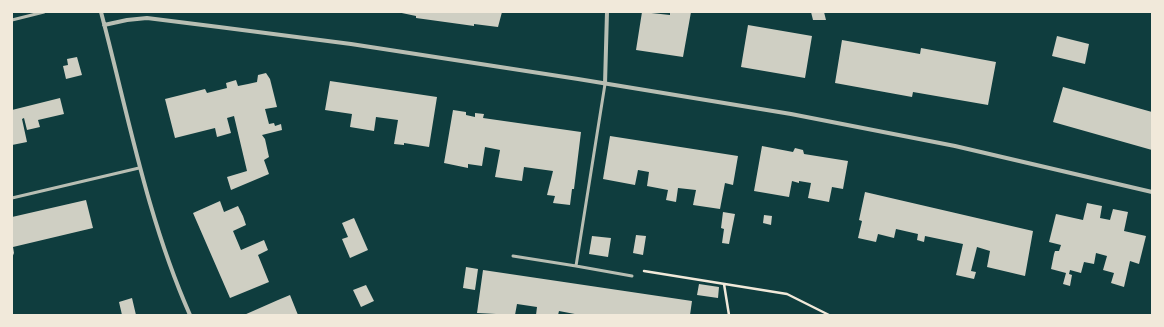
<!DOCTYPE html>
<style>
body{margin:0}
#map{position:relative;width:1164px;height:327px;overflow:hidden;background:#0f3d3e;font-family:"Noto Sans",sans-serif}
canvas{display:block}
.frame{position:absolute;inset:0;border:13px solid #f1e9da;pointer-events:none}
</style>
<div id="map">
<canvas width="1164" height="327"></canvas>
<div class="frame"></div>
</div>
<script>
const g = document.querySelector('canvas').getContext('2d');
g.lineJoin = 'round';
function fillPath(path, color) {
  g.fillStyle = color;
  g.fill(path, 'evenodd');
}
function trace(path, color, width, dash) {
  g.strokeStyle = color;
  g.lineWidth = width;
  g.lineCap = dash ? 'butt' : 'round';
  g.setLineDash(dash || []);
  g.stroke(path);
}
fillPath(new Path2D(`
 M397,12H502L498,27L474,24V26L416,18V16Z
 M642,12L670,15V12H691L683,57L636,50Z
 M811,12H824L826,20H813Z
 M748,25L812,36L805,78L741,67Z
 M1057,36L1089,44L1085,64L1052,56Z
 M842,40L920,54L921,48L996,62L988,105L913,92L912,97L835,83Z
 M77,57L82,75L66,79L63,66L68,65L67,59Z
 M266,73L270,79L277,107L265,109L269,124L274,123L275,126L281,124L282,130L262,135L265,139L269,157L264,160L269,174L231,190L227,177L247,171L234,116L227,118L231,133L217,137L215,128L175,138L165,99L205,89L207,93L227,88L226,83L236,80L238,86L248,84L257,82L258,75Z
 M330,81L437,97L429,147L404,143V145L394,144L398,120L376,117L374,131L350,127L352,114L325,110Z
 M1063,87L1152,112V150L1053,122Z
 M60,98L64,114L38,120L40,127L27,130L24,118L22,119L27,142L12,145V110Z
 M453,110L466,112V115L475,117V113L484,114L483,118L581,132L574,189H572L570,205L553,203L555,196L547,195L553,171L524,167L522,181L495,177L500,150L485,147L482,166L468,164V168L444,163Z
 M610,136L738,156L733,185L725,183L720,209L693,205L696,190L678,188L676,202L666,200L668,190L647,186L649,172L638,170L635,185L603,179Z
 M762,146L793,152L795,148L803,150L804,154L848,161L843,189L832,187L829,202L808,198L811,183L799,181V183L792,181L789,197L754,191Z
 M865,192L1033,231L1025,276L987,267L990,251L977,247L971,271L976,272L974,279L956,275L963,244L925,236L924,242L917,240L918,234L896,229L894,238L878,234L876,242L858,238L862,221L859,220Z
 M86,200L93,228L13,247L14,253L12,258V217Z
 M220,201L224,212L238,206L243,216L246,225L233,231L241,250L264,240L268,250L258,255L269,282L230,298L193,213Z
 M1087,203L1102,206L1100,218L1110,220L1113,209L1128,212L1124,231L1146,236L1139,264L1130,261L1124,287L1111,283L1114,273L1103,270L1107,256L1096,253L1094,264L1084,262L1081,273L1070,270L1069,274L1072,275L1070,286L1063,284L1066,273L1051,269L1054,254L1055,251H1059L1061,245L1049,242L1056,214L1083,220Z
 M723,212L735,214L729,244L722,243L724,229L721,228Z
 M764,215L772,216L771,225L763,223Z
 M354,218L368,250L350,258L342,239L348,237L342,223Z
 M636,235L646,236L643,255L633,253Z
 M592,236L611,238L608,257L589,254Z
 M466,267L478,269L475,290L463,288Z
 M483,270L692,301L690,315H580L559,311L558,315H536L537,307L517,304L515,315L477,313Z
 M699,284L719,287L718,298L697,295Z
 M366,285L374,301L361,307L353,290Z
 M290,295L298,315H244L278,300Z
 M132,298L136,315H122L119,302Z`), '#cfcfc3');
trace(new Path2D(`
 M644,271L787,294L829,315
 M724,284L729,315`), '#f1e9da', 2.5);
trace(new Path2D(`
 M12,20L44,12
 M12,198L139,168
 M513,256L576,266L605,84
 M576,266L632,276`), '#b8beb3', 3);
trace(new Path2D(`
 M101,12C128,114 147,218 190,315
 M104,25L127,20L147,18L219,27L351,44L578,79L791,114L955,146L1152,192
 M605,84L607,12`), '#b8beb3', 4);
</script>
